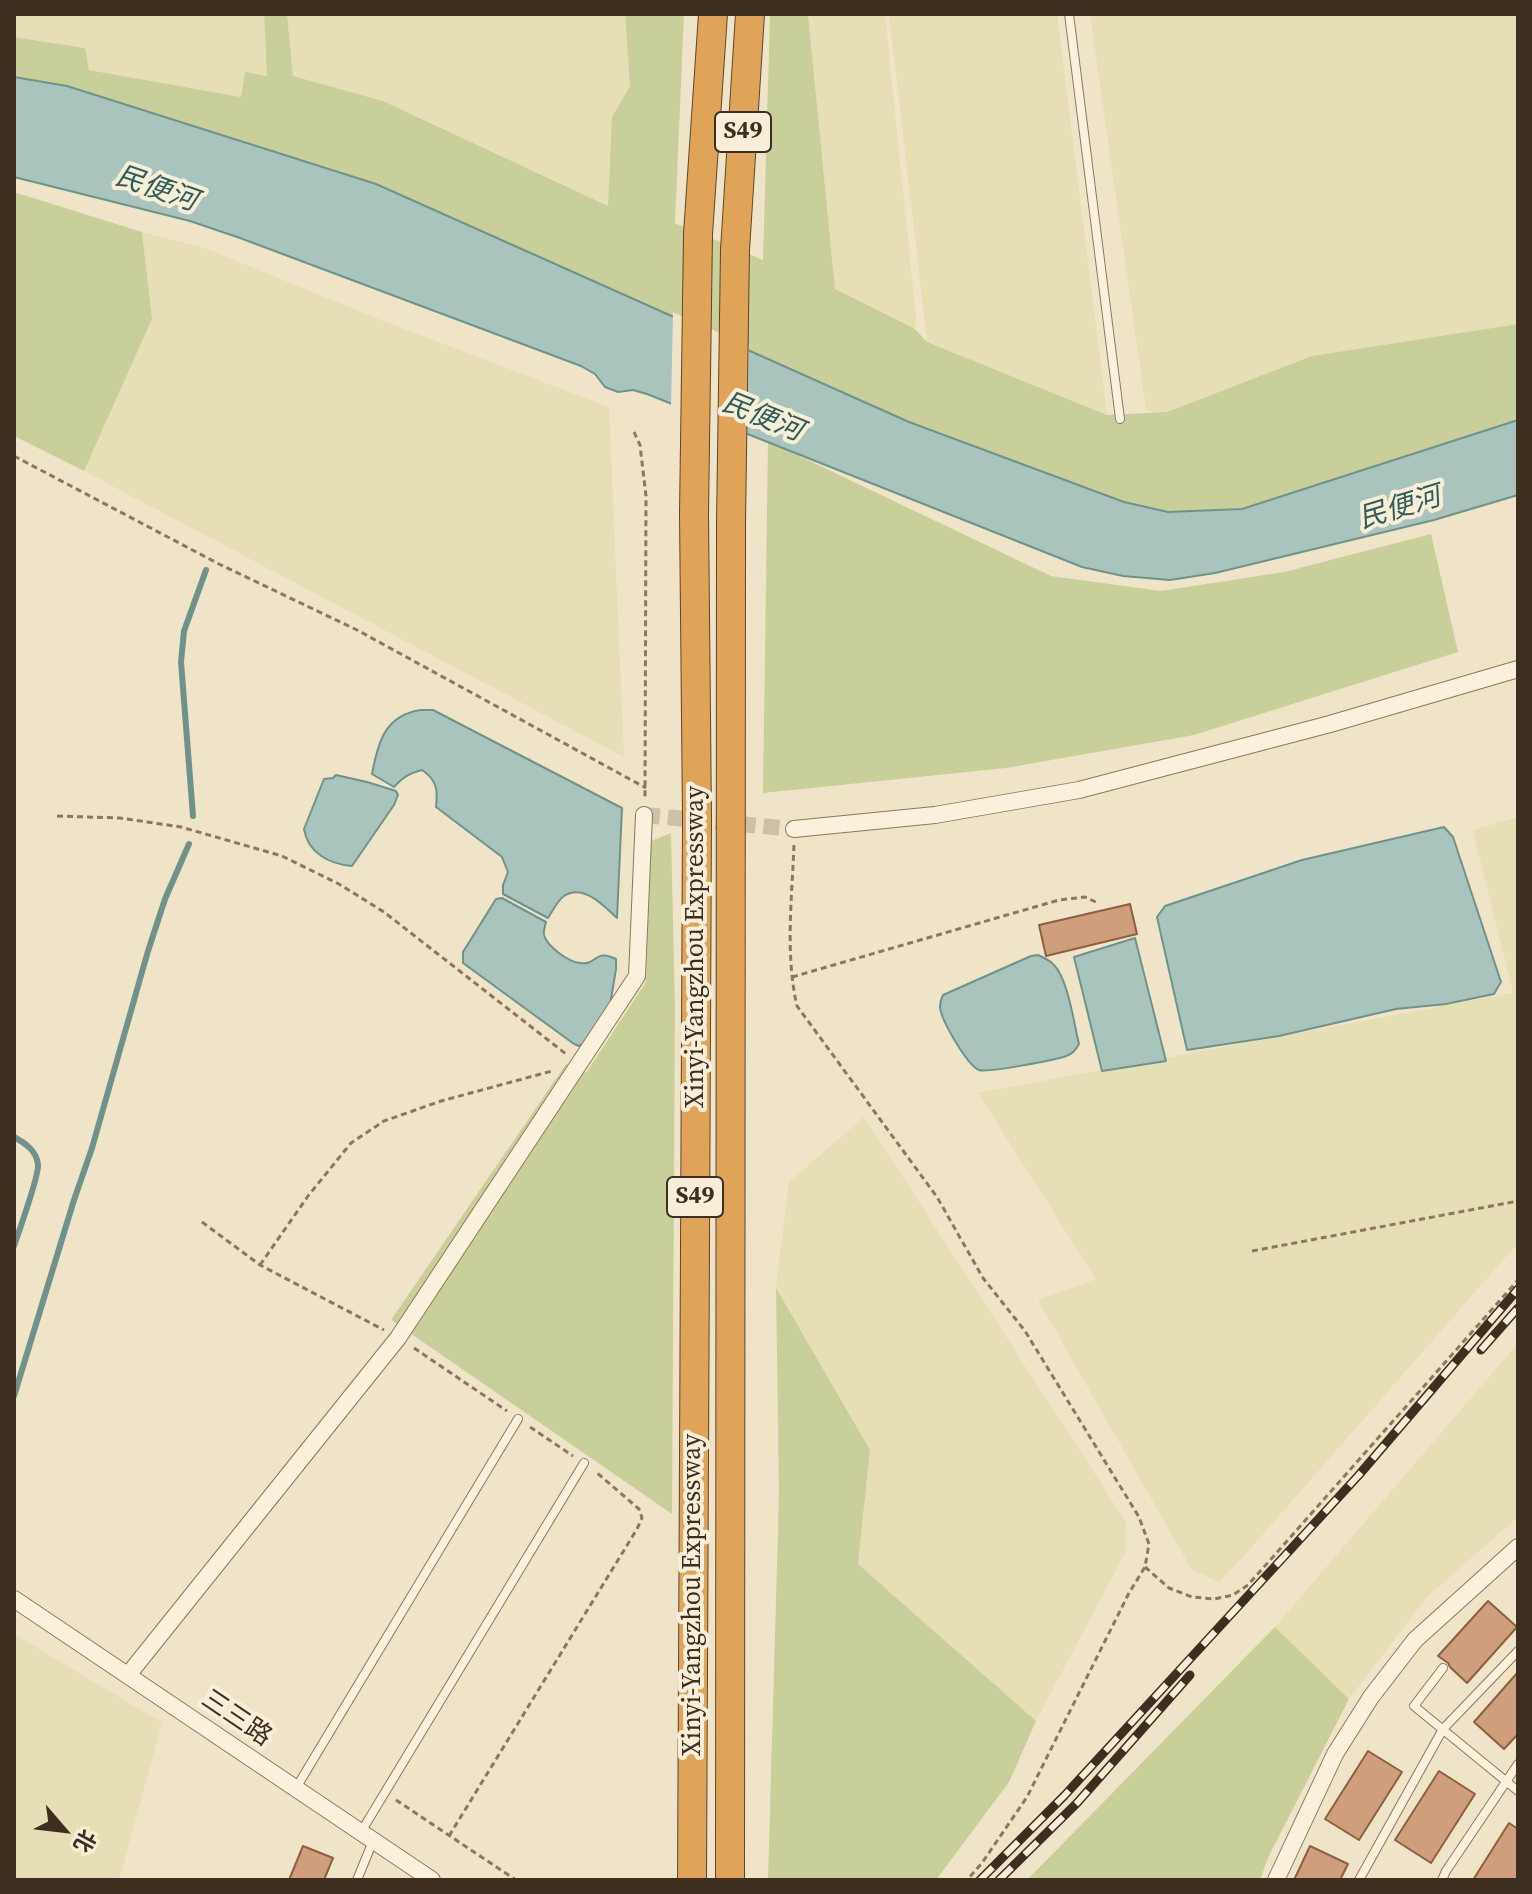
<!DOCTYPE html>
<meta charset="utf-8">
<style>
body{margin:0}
#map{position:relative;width:1532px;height:1894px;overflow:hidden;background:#f0e4c8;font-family:"Source Serif 4","Noto Sans SC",serif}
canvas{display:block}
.frame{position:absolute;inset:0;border:16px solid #3d2e20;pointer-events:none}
.north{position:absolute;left:24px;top:1790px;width:80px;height:80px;-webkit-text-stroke:6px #f7eed8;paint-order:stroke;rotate:118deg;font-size:22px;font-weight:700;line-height:32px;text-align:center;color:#3d2e20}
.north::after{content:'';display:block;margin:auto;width:28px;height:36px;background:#3d2e20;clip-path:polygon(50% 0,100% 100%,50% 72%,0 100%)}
</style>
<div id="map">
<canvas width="1532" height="1894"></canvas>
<div class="frame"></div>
<div class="north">北</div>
</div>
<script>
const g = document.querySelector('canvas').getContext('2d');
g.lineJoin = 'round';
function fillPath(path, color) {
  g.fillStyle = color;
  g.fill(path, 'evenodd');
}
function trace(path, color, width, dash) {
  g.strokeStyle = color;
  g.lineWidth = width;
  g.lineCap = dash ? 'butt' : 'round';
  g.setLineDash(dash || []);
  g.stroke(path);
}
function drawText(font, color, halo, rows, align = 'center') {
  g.font = font + ' "Source Serif 4","Noto Sans SC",serif';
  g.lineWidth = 8;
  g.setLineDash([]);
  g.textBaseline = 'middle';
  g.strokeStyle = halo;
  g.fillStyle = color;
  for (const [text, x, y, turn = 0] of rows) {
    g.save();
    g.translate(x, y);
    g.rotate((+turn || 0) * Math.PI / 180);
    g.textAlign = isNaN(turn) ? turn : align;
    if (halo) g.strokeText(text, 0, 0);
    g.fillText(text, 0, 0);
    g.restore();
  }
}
fillPath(new Path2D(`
 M14,14H264L267,77L241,97L89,70L85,48L14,37Z
 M287,14H625L630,86L612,117L608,206L383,101L293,76Z
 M808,14H885L916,317L915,329L835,289Z
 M889,14H1057L1107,415L927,342Z
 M1090,14H1518V324L1312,356L1167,412L1156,414L1146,409Z
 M142,232L205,248L381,320L609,407L624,757L84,471L152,319Z
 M1518,817V1243L1250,1549L1219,1582L1192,1570L1038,1300L1096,1279L978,1093L1513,993L1473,830Z
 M864,1117L1126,1522V1551L1036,1721L858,1564L870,1450L776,1288L789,1182Z
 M1518,1343V1517L1427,1597L1349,1699L1275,1627Z
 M14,1634L162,1723L119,1880H14Z`), '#e6deb5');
fillPath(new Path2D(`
 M264,14H287L293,76L383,101L608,206L612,117L630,86L625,14H684L675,223L763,260L770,14H808L835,289L915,329L927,342L1107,415L1167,412L1312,356L1518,324V420L1242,509L1167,512L1124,502L909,422L376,184L68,86L14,77V37L85,48L89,70L241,97L245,72L267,76Z
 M14,192L142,232L152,319L84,471L14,436Z
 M768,441L1051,576L1161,591L1284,572L1431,534L1458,652L1194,735L1006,768L763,793Z
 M671,833L675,1010L672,1514L391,1320L566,1064L586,1073L646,982L651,841Z
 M776,1288L870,1450L858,1564L1036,1721L1009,1782L936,1880H768L779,1494Z
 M1275,1627L1349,1699L1268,1858L1260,1880H1027Z`), '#c9cf9b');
const water = new Path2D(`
 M14,77L67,86L376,184L909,422L1124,502L1168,512L1242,509L1518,420V495L1434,520L1215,573L1170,580L1123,576L1082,567L647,394L633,390L618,392L605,387L595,374L581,366L240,238L190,221L14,177Z
 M421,710H433L622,808L617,918C604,906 583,883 564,896C557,901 552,912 548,918L503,894V885L508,872L502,857L436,807C438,790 437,780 422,770C410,773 403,777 394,787L372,774C378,742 385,715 421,710Z
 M336,775L367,782L396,791L398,795L394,805L352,866C329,864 308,853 304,829L324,779L333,778Z
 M1444,827L1453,837L1501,982L1494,994L1446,1004L1396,1009L1279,1036L1187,1050L1157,917L1165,906L1302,860Z
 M502,898L546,922C545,927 543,930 544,935C547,946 568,962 580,963C597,966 594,948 616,959V969L610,1005L585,1043L579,1046L574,1044L463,963V952L496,899Z
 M1135,938L1166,1061L1102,1071L1074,957Z
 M1038,955C1044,958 1050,960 1054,965C1068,979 1074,1024 1079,1044C1076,1050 1073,1054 1066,1056C1055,1060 987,1073 979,1070C967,1065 941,1020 940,1007C940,1002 941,999 943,995L1031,956Z`);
fillPath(water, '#a9c4bc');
trace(water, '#6f938a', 2);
fillPath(new Path2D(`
 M673,312L749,346L747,438L671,408Z`), '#f0e4c8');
trace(new Path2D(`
 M193,816L181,662L184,631L206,570
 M14,1137C25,1143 37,1151 38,1165C39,1176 19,1231 14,1246
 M14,1396L74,1200L92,1148L148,951L165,899L189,844`), '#6f938a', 6);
const building = new Path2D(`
 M1130,904L1137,934L1046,956L1039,925Z
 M1488,1601L1517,1627L1467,1683L1450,1667L1448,1663L1438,1656Z
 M1518,1672V1734L1504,1749L1474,1722Z
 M1368,1751L1402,1772L1359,1840L1325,1819Z
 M1439,1771L1475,1794L1431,1863L1395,1840Z
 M1509,1823L1518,1829V1880H1473Z
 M303,1846L333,1858L324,1880H289Z
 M1310,1846L1348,1864L1340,1880H1294Z`);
fillPath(building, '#cf9f7d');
trace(building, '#8d5f41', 2);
trace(new Path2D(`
 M644,815L794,829`), '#ccc0a6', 16, [16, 8]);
const lane = new Path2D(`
 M1069,14L1120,419
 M1443,1668L1414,1706L1518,1791
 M296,1788L518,1419
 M361,1832L584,1463
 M357,1880L373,1841
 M1359,1880L1443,1729L1518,1651
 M1442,1880L1446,1871L1518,1764`);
const street = new Path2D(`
 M794,829L935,815L1079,790L1330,724L1518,669
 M14,1599L432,1880
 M128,1675L398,1338L637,976L644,815
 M1276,1880L1335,1754L1371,1697L1415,1640L1518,1547`);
const highway = new Path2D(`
 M692,1880L697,818L694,513L698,234L713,14
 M730,1880L731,523L735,250L750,14`);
trace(lane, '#8d765c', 10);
trace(street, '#8d765c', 18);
trace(highway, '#5b4430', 30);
trace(new Path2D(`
 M634,432L640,445L646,496L645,799
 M14,456L219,564L357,630L646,788
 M57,816L120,818L181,827L282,856L339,884L384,912L566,1054
 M794,845C792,898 785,954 797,1006L937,1197L983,1278L1025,1331L1139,1517L1149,1544L1145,1567L1129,1593L1027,1797L982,1863L967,1880
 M792,977L1059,900L1085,897L1098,903
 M202,1222L260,1265L384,1330
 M1252,1251L1518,1201
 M260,1265L308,1196L351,1143L384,1121L441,1101L552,1071
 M414,1348L507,1411
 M530,1427L573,1456
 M1145,1567L1169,1588L1192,1597L1214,1599L1233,1595L1248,1585L1518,1280
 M396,1800L516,1880
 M449,1836L637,1529L642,1518L639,1509L596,1472`), '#8d765c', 3, [6, 4]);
trace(lane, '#faf1dc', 8);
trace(street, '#faf1dc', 16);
trace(highway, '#e0a458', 28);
const rail = new Path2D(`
 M1481,1350L1518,1308
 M980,1880L1064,1796L1358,1476L1518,1289
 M999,1880L1077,1803L1190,1675`);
trace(rail, '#3d2e20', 9);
trace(rail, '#f7eed8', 6, [18]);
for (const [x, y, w] of [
 [743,132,56],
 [695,1197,56]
]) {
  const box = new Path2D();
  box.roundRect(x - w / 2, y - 20, w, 40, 6);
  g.fillStyle = '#f7eed8';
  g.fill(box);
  trace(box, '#3d2e20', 2);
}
drawText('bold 24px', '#3d2e20', null, [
 ["S49",743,132],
 ["S49",695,1197]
]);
drawText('26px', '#3d2e20', '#f7eed8', [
 ["Xinyi-Yangzhou Expressway",696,947,-90],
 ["Xinyi-Yangzhou Expressway",693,1595,-90],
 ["三三路",236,1719,34]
]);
drawText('italic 28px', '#2f5d5a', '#f7eed8', [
 ["民便河",156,190,19],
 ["民便河",762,418,22],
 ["民便河",1400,509,-17]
]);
</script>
